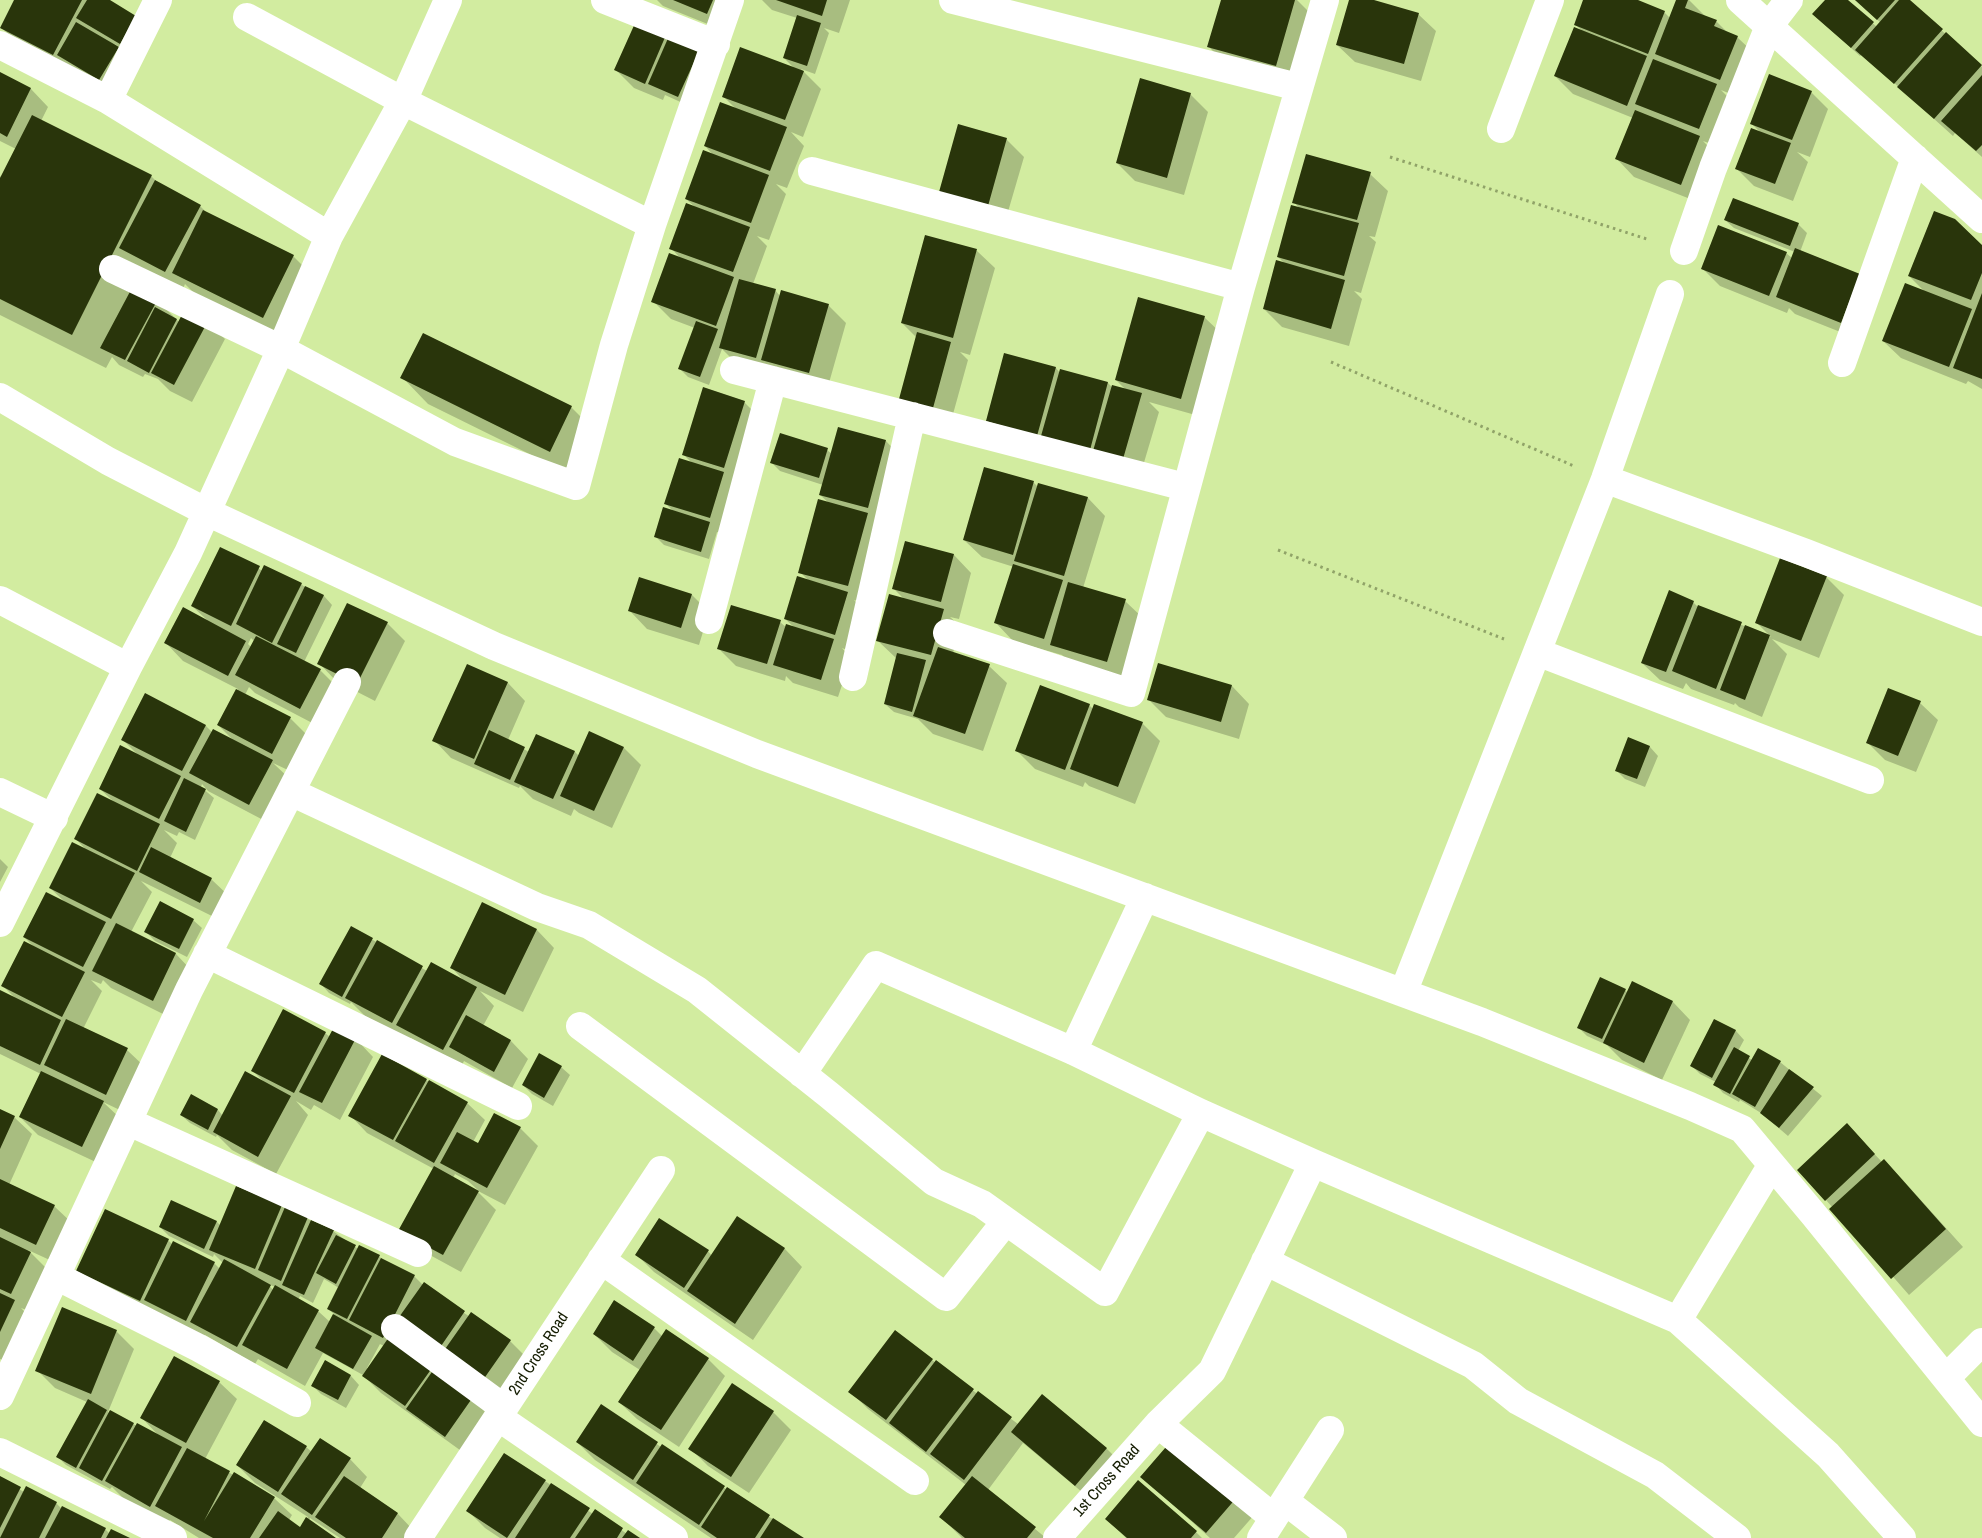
<!DOCTYPE html>
<style>
body{margin:0}
canvas{display:block;background:#d2eca0}
</style>
<canvas width="1982" height="1538"></canvas>
<script>
const g = document.querySelector('canvas').getContext('2d');
g.lineJoin = 'round';
function fillPath(path, color) {
  g.fillStyle = color;
  g.fill(path, 'evenodd');
}
function trace(path, color, width, dash) {
  g.strokeStyle = color;
  g.lineWidth = width;
  g.lineCap = dash ? 'butt' : 'round';
  g.setLineDash(dash || []);
  g.stroke(path);
}
function drawText(font, color, halo, rows, align = 'center') {
  g.font = font + ' "Archivo Narrow",sans-serif';
  g.lineWidth = 5;
  g.setLineDash([]);
  g.textBaseline = 'middle';
  g.strokeStyle = halo;
  g.fillStyle = color;
  for (const [text, x, y, turn = 0] of rows) {
    g.save();
    g.translate(x, y);
    g.rotate((+turn || 0) * Math.PI / 180);
    g.textAlign = isNaN(turn) ? turn : align;
    if (halo) g.strokeText(text, 0, 0);
    g.fillText(text, 0, 0);
    g.restore();
  }
}
fillPath(new Path2D(`
 M15,0H108L136,17L129,52L114,44L136,66L117,97L19,45L1,27Z
 M657,0H737L725,31L663,6Z
 M762,0H850L839,33L824,28L829,33L815,74L801,69L821,89L803,137L791,132L804,146L787,188L776,184L786,194L769,240L757,236L767,246L753,284L775,290L780,296L828,305L846,323L827,390L738,365L722,349L709,385L688,377L680,369L695,328L671,319L653,301L681,259L671,248L696,208L686,199L715,157L705,146L737,110L723,96L795,69L784,58L797,18L772,10Z
 M1222,0H1297L1313,16L1294,83L1226,64L1209,47Z
 M1350,0H1369L1418,14L1436,31L1421,81L1355,62L1337,45Z
 M1585,0H1635L1664,12L1670,18L1677,0H1689L1705,16L1716,21L1728,33L1737,37L1755,54L1738,97L1721,90L1734,103L1717,146L1703,141L1717,155L1698,202L1634,177L1617,159L1633,118L1573,94L1555,76L1583,32L1575,24Z
 M1826,0H1847L1877,27L1881,23L1855,0H1908L1982,67V157L1955,133L1953,136L1862,54L1860,56L1823,23Z
 M666,36L699,50L687,105L665,95L663,100L634,88L616,70Z
 M0,73L31,89L48,107L41,121L151,176L159,184L200,206L208,214L293,256L319,282L289,343L200,299L185,284L183,289L157,300L179,322H207L225,339L192,402L170,391L158,379L145,374L143,377L119,365L112,357L106,368L0,315V176L2,178L16,149L0,141Z
 M1811,92L1828,109L1810,157L1797,152L1808,162L1793,201L1754,186L1736,168L1761,133L1752,124Z
 M1190,94L1208,112L1184,195L1135,181L1117,163Z
 M1006,139L1024,157L1005,222L958,209Z
 M1370,174L1388,191L1375,237L1369,236L1376,242L1361,293L1354,291L1362,299L1349,346L1282,327L1264,309L1286,265L1278,257L1299,208L1294,202Z
 M1725,220L1798,224L1807,233L1800,252L1859,275L1858,339L1795,314L1789,308L1787,313L1720,286L1703,269L1786,253L1792,258L1795,252L1734,228Z
 M926,236L977,251L995,268L970,355L960,352L968,360L950,425L918,416L917,338L902,323Z
 M1982,247V389L1968,381L1966,384L1901,358L1883,341L1926,293L1909,276Z
 M1204,317L1222,334L1199,416L1149,402L1159,412L1140,476L1005,438L987,421L1005,355L1056,368L1060,373L1061,370L1108,383L1113,388L1126,390L1116,380Z
 M424,334L571,407L598,434L576,477L428,404L402,377Z
 M744,402L762,420L728,535L717,532L709,559L664,545L656,537L674,512L666,504L693,464L683,454Z
 M886,441L903,459L865,603L854,600L865,611L852,652L842,648L851,658L838,697L793,683L786,676L785,681L736,666L718,648L780,622L787,628H795L785,619L808,580L800,572L829,503L820,495L823,485L780,471L772,463L827,450L832,454Z
 M985,469L1034,483L1038,487V484L1088,498L1105,516L1083,588L1125,601L1143,618L1125,679L1069,662L1062,655L1013,641L996,623L1014,567L982,557L964,540Z
 M220,549L263,571L301,584L306,588L324,596L332,605L304,662L320,670L338,688L318,726L255,693L249,687L245,695L290,718L308,736L290,771L273,763L290,779L267,822L208,791L202,784L201,787L214,798L195,840L179,832L177,836L164,830L177,843L170,858L211,879L229,896L218,919L141,881L152,892L131,932L176,954L193,972L171,1018L111,988L103,980L101,984L91,980L102,991L83,1029L127,1050L145,1067L124,1112L103,1102L121,1119L100,1164L38,1135L20,1117L41,1074L0,1054V991L15,998L3,986L35,948L24,937L66,903L50,888L86,850L75,838L114,802L100,789L138,755L123,740L146,695L206,726L212,732L234,741L218,725L238,689L183,661L166,643L207,620L192,606ZM251,638L255,642L252,648L248,644Z
 M954,555L971,573L959,619L950,617L961,627L953,653L989,666L1007,683L983,751L933,734L918,719L894,712L885,704L897,659L877,640L904,599L893,588Z
 M1826,577L1844,595L1819,658L1772,639L1787,654L1762,717L1739,707L1735,703L1734,705L1691,689L1686,683L1683,689L1660,680L1642,663L1693,602L1698,607L1771,637L1756,622Z
 M640,578L692,595L709,612L699,645L647,629L630,611Z
 M387,623L405,641L375,701L336,681L319,663Z
 M467,665L508,683L525,701L508,740L529,752H575L579,756L624,748L641,765L612,828L579,813L574,809L571,816L533,799L520,786L519,788L451,758L434,740Z
 M1159,665L1232,686L1249,704L1239,739L1166,717L1149,700Z
 M1920,703L1938,720L1916,772L1885,760L1867,742Z
 M1089,705L1093,709L1142,723L1160,741L1135,804L1089,786L1085,782L1083,787L1035,769L1017,751Z
 M1629,739L1650,747L1658,756L1645,787L1625,779L1616,770Z
 M0,859L8,867L0,882Z
 M483,904L537,930L554,948L523,1012L480,991L494,1006L483,1026L511,1041L528,1059L512,1088L464,1061L461,1067L411,1038L410,1040L365,1016L351,1002L350,1004L329,993L321,984L352,928L427,971L464,981L452,968Z
 M193,920L202,928L187,957L155,941L146,932Z
 M1632,983L1673,1002L1690,1020L1662,1080L1622,1060L1607,1045L1587,1036L1578,1027L1625,990L1628,993Z
 M1715,1020L1736,1031L1744,1040L1738,1051L1752,1060L1780,1062L1822,1096L1788,1136L1761,1113L1740,1100L1739,1102L1723,1093L1715,1084L1716,1082L1700,1074L1692,1066Z
 M325,1033L330,1037L356,1039L373,1057L340,1120L314,1105L311,1110L296,1101L308,1115L276,1174L232,1150L217,1135L216,1137L190,1123L181,1115L218,1110L223,1116L264,1082L252,1070Z
 M561,1067L570,1075L553,1106L532,1094L523,1085Z
 M426,1080L467,1103L485,1120L473,1142L478,1145L495,1115L520,1128L538,1146L505,1205L480,1192L468,1181L455,1174L453,1178L478,1192L496,1210L461,1272L417,1248L434,1169L367,1133L350,1115Z
 M0,1111L14,1117L32,1134L9,1185L54,1206L72,1223L54,1262L28,1250L48,1270L29,1311L21,1308L32,1319L11,1364L0,1359Z
 M1864,1143L1882,1162L1884,1160L1901,1178L1963,1247L1909,1295L1826,1200Z
 M172,1201L217,1222L221,1226L281,1206L333,1231L358,1249L379,1256L384,1261L414,1276L423,1285L470,1317L510,1341L528,1359L501,1397L472,1398L489,1416L464,1453L381,1393L363,1375L323,1353L305,1386L258,1359L255,1364L205,1335L204,1338L157,1318L77,1271L168,1240L173,1245L214,1263L220,1269L223,1263L214,1254L213,1257L169,1236L160,1227ZM324,1279L339,1288L328,1309L334,1314L330,1322L318,1311L298,1300L300,1296L313,1303ZM268,1284L275,1287L273,1290ZM380,1344L384,1346L368,1369L367,1368Z
 M737,1218L785,1249L802,1267L753,1340L654,1272L637,1255L708,1251L712,1256Z
 M615,1302L654,1328L662,1336L708,1359L725,1376L679,1447L637,1419L619,1402L640,1370L612,1352L594,1334Z
 M116,1331L134,1349L108,1412L110,1414L158,1435L142,1418L219,1382L237,1399L205,1459L274,1498L292,1515L289,1520L301,1529L308,1517L255,1483L237,1465L306,1447L312,1452L350,1459L367,1477L360,1488L398,1514L415,1532L411,1538H340L310,1518L309,1520L334,1538H199L170,1520L168,1523L124,1499L112,1487L110,1489L66,1465L57,1456L87,1402L55,1388L37,1370Z
 M932,1360L1018,1424L1106,1448L1124,1466L1094,1502L1023,1443L988,1490L1046,1538H962L941,1517L966,1485L868,1409L850,1391Z
 M325,1362L351,1376L359,1385L346,1408L321,1394L312,1385Z
 M601,1406L661,1447L802,1538H711L595,1460L577,1442Z
 M773,1412L791,1430L749,1493L708,1466L690,1448Z
 M1172,1442L1255,1514L1234,1538H1210L1142,1477Z
 M0,1478L24,1492L56,1503L62,1509L105,1529L110,1534L127,1538H0Z
 M545,1481L593,1514L595,1511L627,1534L638,1538H500L485,1528L468,1511Z
 M1138,1482L1196,1532L1202,1538H1126L1107,1519Z`), '#0003');
fillPath(new Path2D(`
 M14,0H82L53,55L0,28Z
 M87,0H110L136,16L120,44L76,18Z
 M673,0H713L707,14Z
 M776,0H827L822,16Z
 M1221,0H1295L1276,66L1207,47Z
 M1349,0H1374L1419,13L1404,64L1336,45Z
 M1583,0H1638L1665,11L1648,54L1574,25Z
 M1676,0H1688L1685,8L1717,20L1714,26L1738,36L1720,80L1655,54Z
 M1825,0H1848L1874,22L1851,48L1812,14Z
 M1855,0H1895L1877,20Z
 M1899,0H1910L1943,29L1894,84L1855,50Z
 M797,15L821,23L807,66L783,58Z
 M636,21L666,35L645,84L614,70Z
 M76,22L119,47L99,80L57,55Z
 M1574,27L1647,56L1627,106L1554,76Z
 M1946,32L1982,65L1934,119L1897,87Z
 M669,36L700,49L678,97L648,84Z
 M740,47L804,71L785,120L722,97Z
 M1653,59L1717,84L1699,129L1635,104Z
 M0,72L31,88L7,137L0,133Z
 M1769,74L1812,91L1792,140L1750,124Z
 M1982,75V145L1976,151L1941,121Z
 M1140,78L1191,93L1167,178L1116,163Z
 M720,102L787,127L770,171L704,146Z
 M1635,110L1700,136L1681,185L1615,159Z
 M32,115L152,175L72,335L0,299V178Z
 M958,124L1007,138L988,206L939,192Z
 M1751,128L1791,143L1775,184L1735,169Z
 M703,150L769,175L751,223L685,199Z
 M1306,154L1371,172L1357,220L1292,203Z
 M155,180L201,205L165,272L119,248Z
 M1733,198L1799,223L1790,246L1724,220Z
 M686,203L750,227L733,272L669,249Z
 M1291,205L1359,223L1344,276L1277,257Z
 M203,210L294,255L263,318L172,273Z
 M1934,211L1955,219L1982,245V273L1971,300L1908,276Z
 M1718,225L1787,252L1769,296L1701,269Z
 M925,235L977,249L953,338L901,323Z
 M1795,248L1860,274L1841,323L1776,297Z
 M669,253L734,277L716,326L651,302Z
 M1276,260L1345,280L1331,329L1263,309Z
 M739,279L776,289L756,358L719,348Z
 M1905,283L1972,309L1949,367L1882,341Z
 M133,286L158,299L125,360L100,348Z
 M781,290L829,304L809,373L761,360Z
 M1982,293V379L1953,368Z
 M1138,297L1205,316L1181,399L1115,380Z
 M155,307L177,319L149,373L127,361Z
 M185,309L208,321L174,385L151,373Z
 M696,321L718,329L700,377L678,369Z
 M917,332L951,342L933,408L899,399Z
 M423,333L572,406L550,452L400,378Z
 M1004,353L1056,367L1037,436L986,421Z
 M1060,369L1108,382L1090,450L1041,436Z
 M1112,385L1142,393L1123,459L1093,451Z
 M703,387L745,401L724,468L682,455Z
 M838,427L886,440L868,508L819,495Z
 M780,433L828,448L819,478L770,463Z
 M679,458L724,472L710,518L664,504Z
 M984,467L1034,481L1013,555L963,540Z
 M1038,483L1088,497L1064,576L1014,561Z
 M818,499L868,513L848,586L798,573Z
 M663,507L710,522L701,552L654,537Z
 M905,541L954,554L941,602L892,589Z
 M220,547L260,566L231,626L191,606Z
 M1780,558L1827,576L1801,641L1755,623Z
 M1013,564L1063,580L1044,639L994,623Z
 M264,565L302,583L272,643L236,624Z
 M797,576L848,592L835,635L784,619Z
 M639,577L692,594L681,628L628,611Z
 M1068,582L1126,599L1107,662L1050,645Z
 M305,586L324,595L296,653L277,644Z
 M1669,590L1694,601L1666,672L1641,663Z
 M889,594L944,609L931,655L876,641Z
 M347,603L388,622L357,684L317,664Z
 M731,605L781,620L767,664L717,649Z
 M1698,605L1742,622L1716,689L1672,671Z
 M183,607L246,641L228,676L164,643Z
 M786,624L834,639L821,680L773,665Z
 M1745,625L1770,635L1745,700L1720,690Z
 M256,636L321,669L300,709L235,675Z
 M938,647L990,664L965,734L913,716Z
 M897,653L926,660L912,712L884,704Z
 M1158,663L1232,685L1221,722L1147,700Z
 M467,664L508,682L474,759L432,741Z
 M1040,685L1090,704L1065,770L1015,751Z
 M1888,688L1921,701L1898,756L1866,743Z
 M236,689L291,717L272,754L217,725Z
 M145,693L206,725L182,771L121,740Z
 M1094,704L1143,722L1118,787L1070,769Z
 M213,729L273,760L249,805L189,773Z
 M489,730L525,747L510,780L474,764Z
 M589,731L624,747L594,811L560,796Z
 M536,734L575,751L553,799L514,782Z
 M1628,737L1650,746L1637,779L1615,771Z
 M120,745L181,776L159,819L99,789Z
 M184,778L206,789L186,832L164,821Z
 M97,793L160,824L137,871L74,839Z
 M72,842L135,873L111,919L49,888Z
 M151,847L212,878L200,903L139,872Z
 M46,892L106,922L83,967L23,937Z
 M160,901L194,919L179,949L144,932Z
 M482,902L537,929L505,995L450,968Z
 M116,923L176,953L153,1001L92,971Z
 M351,926L373,938L342,997L319,984Z
 M377,940L423,966L392,1023L345,998Z
 M24,941L85,972L62,1017L1,986Z
 M431,962L477,987L443,1050L396,1025Z
 M1600,977L1626,989L1602,1039L1577,1028Z
 M1632,981L1673,1001L1644,1063L1603,1043Z
 M0,990L61,1020L40,1065L0,1046Z
 M283,1009L326,1032L294,1093L251,1071Z
 M466,1015L511,1040L494,1072L449,1047Z
 M66,1019L128,1048L106,1095L44,1065Z
 M1714,1019L1736,1030L1712,1078L1690,1066Z
 M334,1027L356,1038L322,1103L299,1092Z
 M1734,1047L1750,1056L1730,1094L1713,1085Z
 M1758,1048L1781,1061L1755,1107L1732,1094Z
 M539,1053L562,1066L544,1098L522,1085Z
 M382,1054L427,1079L393,1140L348,1116Z
 M1789,1069L1814,1087L1779,1128L1760,1113Z
 M41,1071L104,1101L82,1147L19,1117Z
 M245,1071L291,1096L258,1157L213,1132Z
 M429,1080L468,1102L434,1163L395,1141Z
 M191,1094L218,1109L208,1130L180,1115Z
 M0,1109L15,1116L0,1149Z
 M494,1113L521,1127L487,1188L440,1163L457,1132L478,1143Z
 M1847,1123L1875,1154L1825,1201L1797,1170Z
 M1884,1159L1946,1229L1891,1279L1829,1209Z
 M434,1166L479,1191L443,1255L398,1231Z
 M0,1179L55,1205L36,1245L0,1228Z
 M236,1186L282,1205L255,1269L209,1250Z
 M171,1200L217,1221L204,1249L159,1227Z
 M285,1207L308,1217L281,1281L258,1270Z
 M105,1209L169,1239L140,1301L76,1271Z
 M737,1216L785,1248L735,1324L687,1291Z
 M659,1218L709,1250L684,1288L635,1255Z
 M311,1220L334,1230L304,1295L282,1285Z
 M336,1235L356,1245L336,1284L316,1273Z
 M0,1237L31,1252L11,1294L0,1289Z
 M173,1241L215,1262L186,1321L144,1300Z
 M359,1245L380,1255L347,1319L327,1309Z
 M381,1258L415,1275L383,1338L349,1320Z
 M224,1259L271,1285L237,1347L190,1322Z
 M424,1282L465,1311L439,1349L397,1320Z
 M275,1285L319,1310L287,1369L242,1345Z
 M0,1293L15,1300L0,1332Z
 M614,1300L655,1327L633,1361L593,1334Z
 M62,1307L117,1330L91,1394L35,1371Z
 M471,1312L511,1340L483,1380L443,1352Z
 M333,1314L372,1336L353,1369L315,1348Z
 M666,1329L709,1358L661,1430L618,1402Z
 M895,1330L933,1359L886,1420L848,1392Z
 M389,1337L432,1368L405,1406L362,1376Z
 M174,1356L220,1381L186,1443L140,1418Z
 M325,1360L351,1375L338,1400L311,1386Z
 M936,1360L974,1389L926,1452L889,1423Z
 M434,1369L473,1397L445,1437L406,1409Z
 M732,1383L774,1411L731,1477L688,1449Z
 M978,1391L1012,1417L964,1480L930,1454Z
 M1042,1394L1107,1448L1075,1486L1011,1432Z
 M88,1399L107,1410L76,1468L56,1457Z
 M601,1404L658,1442L633,1480L576,1442Z
 M110,1410L134,1423L102,1481L79,1468Z
 M264,1420L307,1446L278,1492L236,1465Z
 M137,1423L182,1447L150,1507L105,1481Z
 M320,1438L351,1458L312,1515L281,1494Z
 M1172,1440L1238,1496L1206,1533L1140,1477Z
 M662,1444L725,1486L699,1525L636,1483Z
 M187,1448L230,1471L204,1521L234,1472L275,1497L250,1538H213L155,1506Z
 M504,1453L546,1480L507,1538L466,1511Z
 M0,1476L21,1487L0,1528Z
 M344,1476L398,1513L382,1538H346L315,1517Z
 M972,1476L1036,1527L1027,1538H965L939,1517Z
 M1138,1480L1197,1531L1191,1538H1127L1105,1519Z
 M551,1483L590,1508L570,1538H515Z
 M26,1486L57,1502L39,1538H0Z
 M727,1487L770,1515L755,1538H717L701,1527Z
 M62,1506L106,1528L101,1538H45Z
 M595,1509L623,1528L617,1538H575Z
 M278,1511L300,1527L306,1517L336,1538H259Z
 M773,1518L804,1538H760Z
 M111,1529L130,1538H106Z
 M628,1530L640,1538H622Z`), '#29350b');
trace(new Path2D(`
 M1390,157L1650,240
 M1331,362L1574,466
 M1278,550L1504,639`), '#90a368', 3, [2.5, 4]);
trace(new Path2D(`
 M605,0L716,44
 M953,0L1298,87
 M1740,0L1982,219
 M247,17L403,101L652,225
 M0,45L108,100L329,236
 M108,100L158,0
 M1501,129L1550,0
 M812,171L1241,287
 M1684,251L1713,168L1769,26L1789,0
 M113,269L281,349L455,442L576,486L614,345L652,225L730,0
 M1842,363L1915,158
 M734,370L1185,487
 M0,397L108,461L207,512L494,646L757,754L1482,1022L1690,1106L1742,1129L1814,1215L1982,1423
 M1605,479L1806,553L1982,622
 M0,600L128,667
 M709,620L773,380
 M947,633L1131,693L1241,287L1325,0
 M1537,652L1870,780
 M853,677L912,416
 M0,792L54,818
 M291,792L537,907L589,925L697,990L829,1095L934,1182L982,1204L1105,1292L1201,1113
 M0,923L128,667L188,553L281,349L329,236L403,101L448,0
 M207,954L518,1106
 M1403,993L1605,479L1670,294
 M580,1026L946,1297L1006,1221
 M1073,1051L1145,897
 M802,1074L876,965L1073,1051L1201,1113L1313,1163L1678,1320L1828,1455L1902,1538
 M129,1122L418,1253
 M601,1260L915,1481
 M1265,1261L1473,1365L1518,1401L1655,1475L1737,1538
 M56,1276L199,1348L297,1403
 M1678,1320L1771,1166
 M395,1328L504,1408
 M1946,1378L1982,1342
 M0,1396L189,990L347,682
 M498,1417L674,1538
 M1158,1424L1274,1518
 M0,1452L173,1538
 M1285,1501L1333,1538
 M418,1538L661,1170
 M1057,1538L1158,1424L1212,1371L1313,1163
 M1261,1538L1330,1430`), '#fff', 28);
drawText('16px', '#141c01', '#fff', [
 ["2nd Cross Road",539,1354,-57],
 ["1st Cross Road",1107,1481,-48]
]);
</script>
